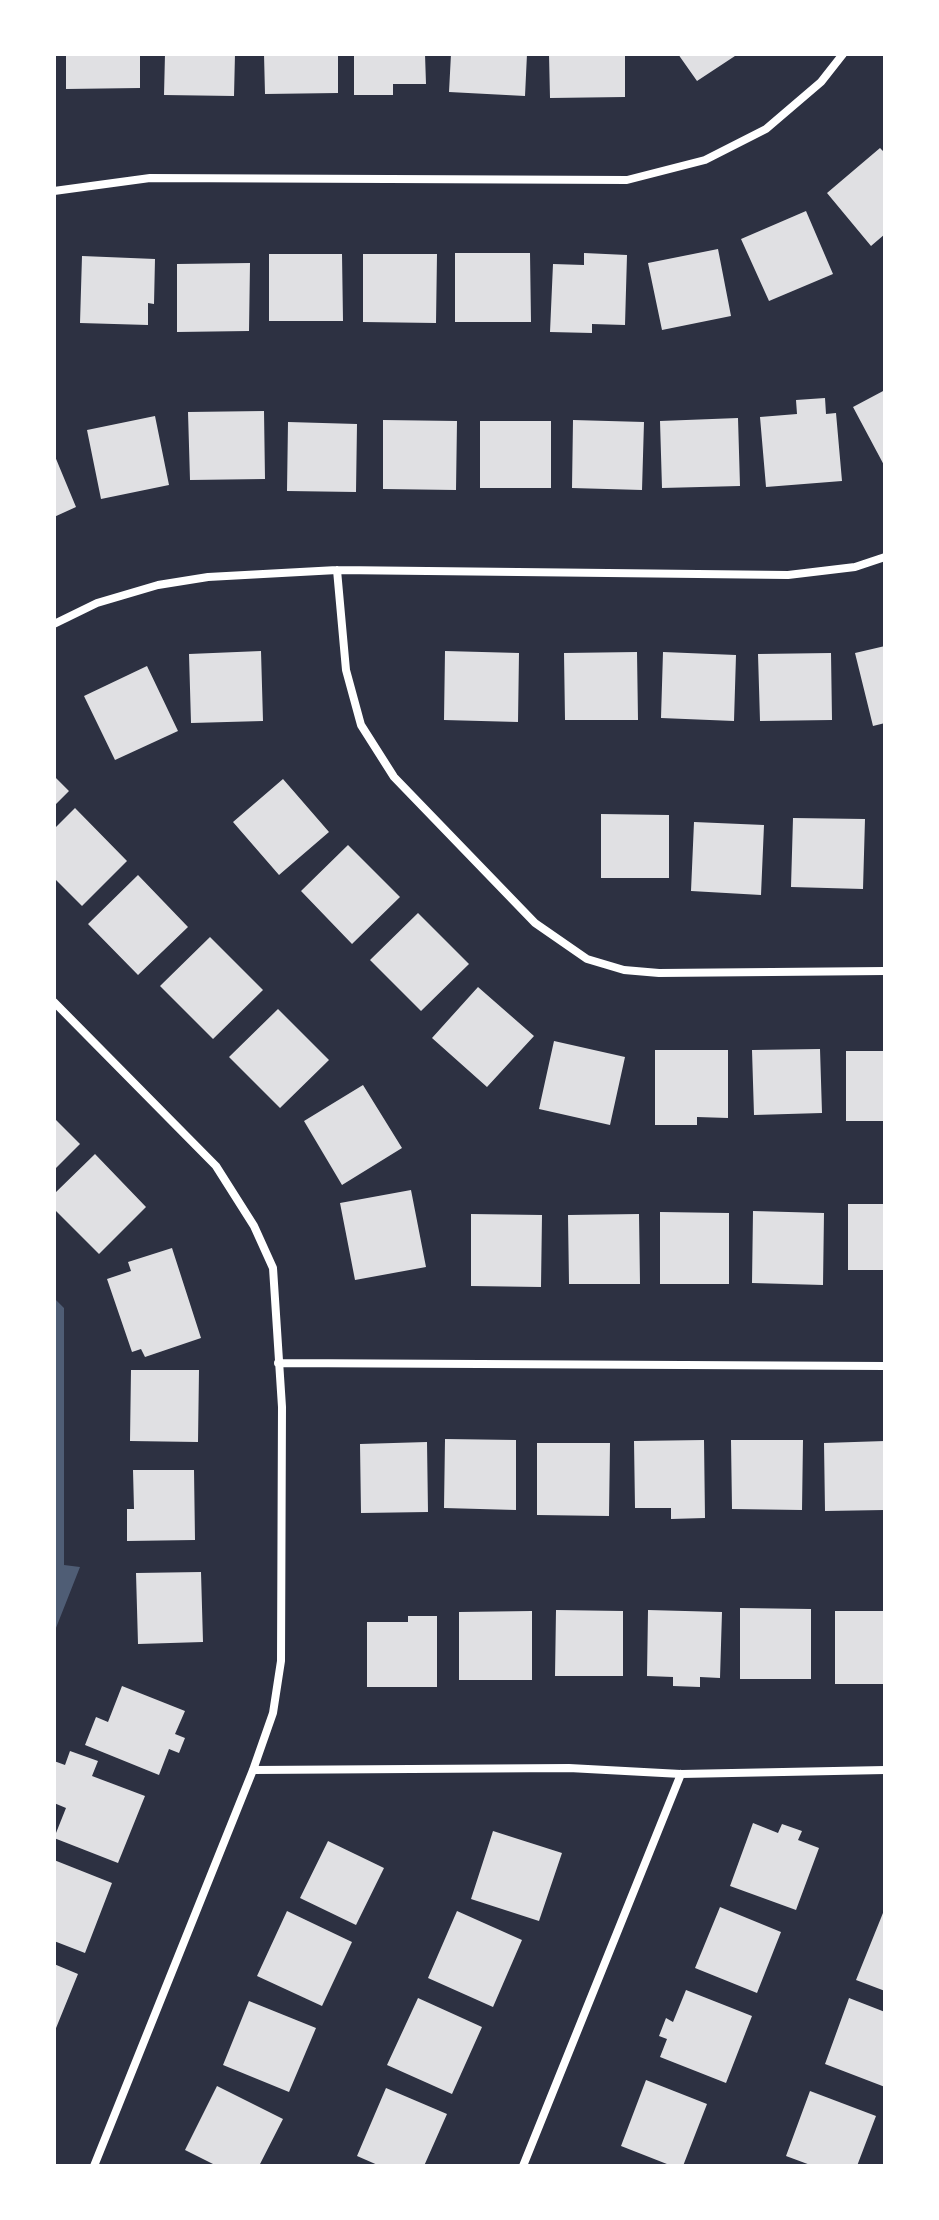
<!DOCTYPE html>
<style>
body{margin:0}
#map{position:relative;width:939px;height:2220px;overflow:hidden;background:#2d3142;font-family:"Space Grotesk",sans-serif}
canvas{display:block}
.frame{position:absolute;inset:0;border:56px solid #fff;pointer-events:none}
</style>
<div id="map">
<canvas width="939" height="2220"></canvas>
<div class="frame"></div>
</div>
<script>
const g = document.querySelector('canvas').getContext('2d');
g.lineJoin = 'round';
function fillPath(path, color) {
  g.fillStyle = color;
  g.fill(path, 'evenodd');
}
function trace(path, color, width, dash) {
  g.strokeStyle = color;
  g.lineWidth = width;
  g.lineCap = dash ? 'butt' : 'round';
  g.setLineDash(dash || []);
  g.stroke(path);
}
fillPath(new Path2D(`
 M54,1298L64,1308V1565L80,1567L54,1633Z`), '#4f5d75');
fillPath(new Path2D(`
 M66,54H140V88L66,89Z
 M165,54H235L234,96L164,95Z
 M264,54H338V93L265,94Z
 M354,54H425L426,84H393V95H354Z
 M451,54H527L525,96L449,92Z
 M549,54H625V97L550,98Z
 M678,54H738L697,81Z
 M880,148L885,153V234L871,246L827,193Z
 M806,211L833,274L769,301L741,239Z
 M718,249L731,316L662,330L648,263Z
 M455,253H530L531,322H455Z
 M584,253L627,255L625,325L592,324V333L550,332L553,264L584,265Z
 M269,254H342L343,321H269Z
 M363,254H437L436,323L363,322Z
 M82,256L155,259L154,304L148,303V325L80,323Z
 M250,263L249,331L177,332V264Z
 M885,390V467L853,407Z
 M825,398L826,414L836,413L842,481L766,487L760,417L797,414L796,400Z
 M264,411L265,479L190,480L188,412Z
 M155,416L169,485L101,499L87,430Z
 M738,418L740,486L662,488L660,421Z
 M383,420L457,421L456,490L383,489Z
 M573,420L644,422L642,490L572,488Z
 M480,421H551V488H480Z
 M288,422L357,424L356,492L287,491Z
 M54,454L76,507L54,517Z
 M885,646V723L873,726L855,653Z
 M261,651L263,721L191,723L189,654Z
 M445,651L519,653L518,722L444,720Z
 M637,652L638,720H565L564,653Z
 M663,652L736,655L734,721L661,718Z
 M831,653L832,720L760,721L758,654Z
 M147,666L178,731L115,760L84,696Z
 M54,776L69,791L54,806Z
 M283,779L329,832L279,875L233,822Z
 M75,808L127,861L82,906L54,878V829Z
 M601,814L669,815V878H601Z
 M793,818L865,819L863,889L791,887Z
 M694,822L764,825L761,895L691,891Z
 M348,845L400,897L352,944L301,891Z
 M138,875L188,927L138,975L88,924Z
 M418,913L469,964L421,1011L370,960Z
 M210,937L263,990L213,1039L160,986Z
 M478,987L534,1036L487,1087L432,1038Z
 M278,1009L329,1060L280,1108L229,1057Z
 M554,1041L625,1057L610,1125L539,1109Z
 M820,1049L822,1113L754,1115L752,1050Z
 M655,1050H728V1118L697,1117V1125H655Z
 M846,1051H885V1121H846Z
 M363,1085L402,1148L342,1185L304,1121Z
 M54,1118L80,1144L54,1170Z
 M95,1154L146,1207L99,1254L54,1209V1194Z
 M411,1190L426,1267L355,1280L340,1203Z
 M848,1204H885V1270H848Z
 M753,1211L824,1213L823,1285L752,1283Z
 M660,1212L729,1213V1284H660Z
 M471,1214L542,1215L541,1287L471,1286Z
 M639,1214L640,1284H569L568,1215Z
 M172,1248L201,1338L145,1357L141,1349L132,1352L107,1279L131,1271L128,1262Z
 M131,1370H199L198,1442L130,1441Z
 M445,1439L516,1440V1510L444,1508Z
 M704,1440L705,1518L671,1519V1508H635L634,1441Z
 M731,1440H803L802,1510L732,1509Z
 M885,1441V1510L825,1511L824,1443Z
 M427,1442L428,1512L361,1513L360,1444Z
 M537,1443H610L609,1516L537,1515Z
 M133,1470H194L195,1540L127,1541V1509H134Z
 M201,1572L203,1642L138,1644L136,1573Z
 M740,1608L811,1609V1679H740Z
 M556,1610L623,1611V1676H555Z
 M648,1610L722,1612L720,1678L700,1677V1687L673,1686V1677L647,1676Z
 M532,1611V1680H459V1612Z
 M835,1611H885V1684H835Z
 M408,1616H437V1687H367V1622H408Z
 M122,1686L185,1711L175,1734L185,1738L179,1753L169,1749L159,1775L85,1745L96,1717L108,1722Z
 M70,1751L98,1761L92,1776L145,1796L118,1863L54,1838L66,1808L54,1803V1761L65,1765Z
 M753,1823L778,1833L782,1824L802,1831L798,1840L819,1848L796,1910L730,1886Z
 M493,1831L562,1853L539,1921L471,1899Z
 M328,1841L384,1868L356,1925L300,1898Z
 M54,1860L112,1883L85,1953L54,1941Z
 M720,1907L781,1932L757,1993L695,1968Z
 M885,1908V1991L856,1980Z
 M287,1911L352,1942L322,2006L257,1976Z
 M457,1911L522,1940L493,2007L428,1978Z
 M54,1964L78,1974L54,2033Z
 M686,1990L752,2016L726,2083L660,2057L667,2039L659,2036L666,2018L673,2022Z
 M418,1998L482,2027L452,2094L387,2065Z
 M849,1998L885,2012V2087L825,2064Z
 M249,2001L316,2028L289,2092L223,2065Z
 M646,2080L707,2104L683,2166H672L621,2146Z
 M217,2086L283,2119L259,2166H217L185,2150Z
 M386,2088L447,2114L424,2166H380L357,2156Z
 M810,2091L876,2116L857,2166H813L786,2156Z`), '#e0e0e3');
trace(new Path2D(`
 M54,191L150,178L627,180L705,160L766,129L821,82L843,54
 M337,570L346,670L361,725L394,777L535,923L587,959L624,970L659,973L885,971
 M54,624L97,603L158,585L208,577L337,570L788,575L855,567L885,557
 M54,1002L216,1166L254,1226L273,1268L282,1407L281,1661L273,1713L253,1770L94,2166
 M278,1363L885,1366
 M253,1770L569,1768L681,1774L885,1770
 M523,2166L681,1774`), '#fff', 8);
</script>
